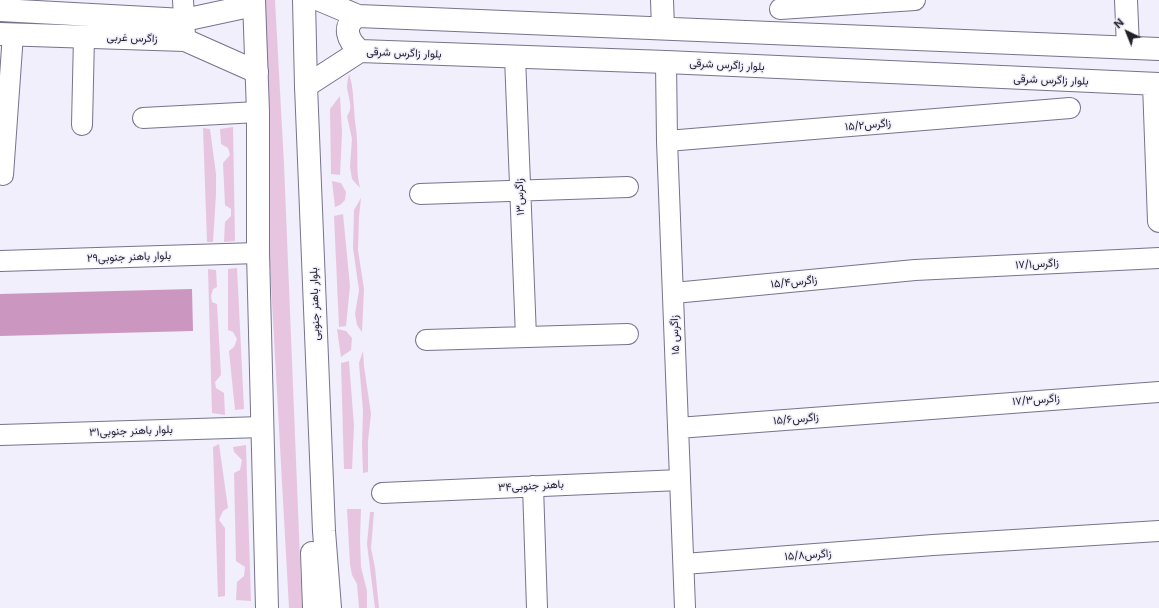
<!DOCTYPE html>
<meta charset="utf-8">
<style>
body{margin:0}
#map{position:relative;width:1159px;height:608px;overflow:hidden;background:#f0effb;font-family:Inter,sans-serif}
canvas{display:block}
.north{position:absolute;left:1107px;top:12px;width:40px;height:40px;-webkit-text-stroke:3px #f0effb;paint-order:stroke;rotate:317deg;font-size:11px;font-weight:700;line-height:16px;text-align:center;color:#21202b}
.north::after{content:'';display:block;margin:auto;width:14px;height:18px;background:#21202b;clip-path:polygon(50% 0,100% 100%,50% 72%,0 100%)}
</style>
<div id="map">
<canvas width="1159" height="608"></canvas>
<div class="north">N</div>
</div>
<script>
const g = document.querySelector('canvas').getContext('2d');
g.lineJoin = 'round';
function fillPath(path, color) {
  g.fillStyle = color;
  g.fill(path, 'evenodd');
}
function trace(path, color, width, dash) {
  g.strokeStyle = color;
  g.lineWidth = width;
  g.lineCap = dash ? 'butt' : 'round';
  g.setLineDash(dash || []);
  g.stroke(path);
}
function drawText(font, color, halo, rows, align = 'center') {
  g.font = font + ' Inter,Vazirmatn,sans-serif';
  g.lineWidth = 3;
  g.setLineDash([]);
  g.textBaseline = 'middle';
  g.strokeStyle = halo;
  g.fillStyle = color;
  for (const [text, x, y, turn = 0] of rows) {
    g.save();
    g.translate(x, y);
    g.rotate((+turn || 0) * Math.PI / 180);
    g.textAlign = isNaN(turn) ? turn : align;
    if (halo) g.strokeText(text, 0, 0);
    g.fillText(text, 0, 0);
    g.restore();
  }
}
fillPath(new Path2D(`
 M259,0H275L284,164L302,608H289L269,248Z
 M349,74C353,86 353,95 354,108C354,119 357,130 357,142C358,158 356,172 360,188L352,179L350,167L352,139L347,116C354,108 348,97 347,87C347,83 348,78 349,74Z
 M340,96L342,133L340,175L331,174L330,109Z
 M233,127L235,241L224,242L225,222L231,216V209L225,205L223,163L230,155L228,148L221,144L220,129Z
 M203,128L210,129L216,174V194L213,242H207Z
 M332,181L341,183L346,192L345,200L340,205L335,207Z
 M361,198L359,217L358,250L364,289L362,332L357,325L355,314L359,290L353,248L354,210Z
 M343,214L350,286L346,326L339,327L334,216Z
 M237,268L244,409L235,410L229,351L234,347L237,339L233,332L228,330V269Z
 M208,269L216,270L217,287L213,289L211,296L212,302L217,304L221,375L215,382L216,388L224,393L225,415L212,413Z
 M337,329L346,331L352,338L351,350L341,357Z
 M363,351L364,366L371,414L368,441V472L363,473L362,444L363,411L359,363Z
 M349,361L354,426L352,469H344L341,363Z
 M219,444L228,508L223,511L219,520L225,528V596L218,597L213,447Z
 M246,445L251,601L236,600L237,582L244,576L245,567L236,561L234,473L240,470L242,460L234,452L233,447Z
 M347,509H361L360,539L361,567L367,591V608H359L357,584L352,575L350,564Z
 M370,512H374L371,548L375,568L379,608H375L367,544Z`), '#e7c5e0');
fillPath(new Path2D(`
 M192,289L193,331L0,336V294Z`), '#cb97c1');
const street = new Path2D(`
 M183,0L185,36
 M780,9L915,0
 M515,57L526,337
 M666,62L667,141L685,608
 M143,118L258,112
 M82,125L84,37
 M667,141L1070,108
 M3,175L13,34
 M420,194L628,187
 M0,261L258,253
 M674,293L915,270L1159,258
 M426,340L628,334
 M678,428L1159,392
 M0,435L262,427
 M533,486L537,608
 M382,493L680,480
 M684,564L933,545L1159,531`);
const secondary = new Path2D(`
 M320,0L358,16L1159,49
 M662,0L663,28
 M1126,0L1128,47
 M0,10L184,20L254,5
 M358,16C341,26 348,41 360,51
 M0,34L185,40L257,72
 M1154,84L1159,221
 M306,86L360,51L666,62L1159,84`);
const primary = new Path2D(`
 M254,0L258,112V253L267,608
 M304,0L306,86L324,531L330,608
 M312,553L314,608`);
trace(street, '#76738d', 22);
trace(secondary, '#76738d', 24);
trace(primary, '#76738d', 24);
trace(street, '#fff', 20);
trace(secondary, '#fff', 22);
trace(primary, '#fff', 22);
drawText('11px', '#21202b', '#f0effb', [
 ["زاگرس غربی",132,38,2],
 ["بلوار زاگرس شرقی",404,53,2],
 ["بلوار زاگرس شرقی",727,65,3],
 ["بلوار زاگرس شرقی",1051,80,2],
 ["زاگرس۱۵/۲",868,125,-5],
 ["زاگرس۱۳",520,197,-92],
 ["بلوار باهنر جنوبی۲۹",129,257,-2],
 ["زاگرس۱۷/۱",1037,264,-3],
 ["زاگرس۱۵/۴",794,282,-6],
 ["بلوار باهنر جنوبی",315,304,-92],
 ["زاگرس ۱۵",675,335,-92],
 ["زاگرس۱۷/۳",1036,400,-4],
 ["زاگرس۱۵/۶",796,419,-5],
 ["بلوار باهنر جنوبی۳۱",131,431,-2],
 ["باهنر جنوبی۳۴",531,486,-3],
 ["زاگرس۱۵/۸",808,555,-4]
]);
</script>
